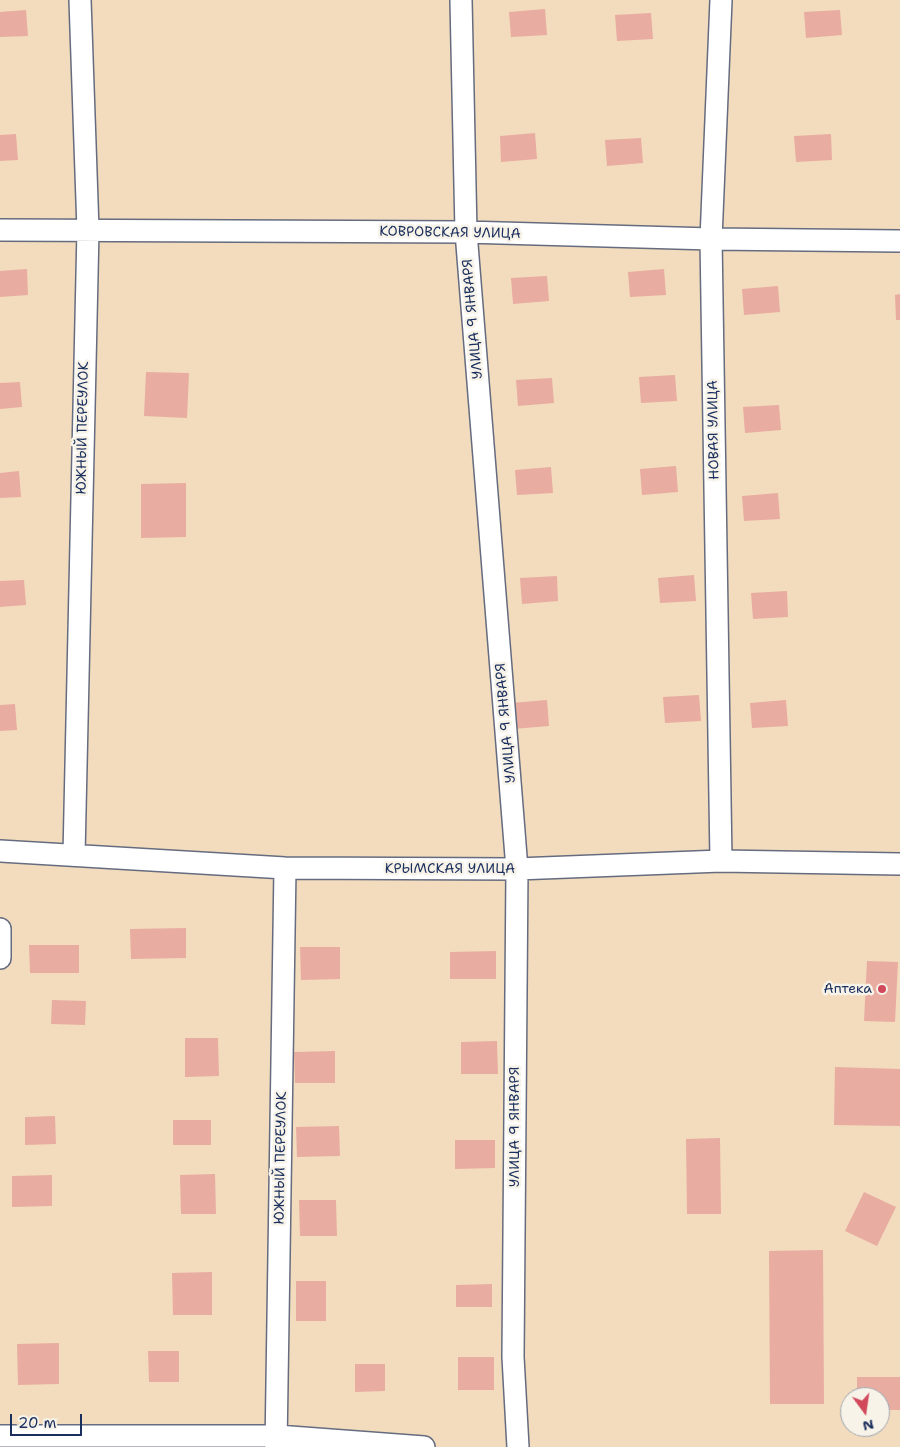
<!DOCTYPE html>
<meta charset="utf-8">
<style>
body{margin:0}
#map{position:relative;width:900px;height:1447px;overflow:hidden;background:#f2dcbd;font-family:"Shantell Sans",sans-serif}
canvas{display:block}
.north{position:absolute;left:840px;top:1387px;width:50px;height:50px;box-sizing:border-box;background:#f7f3e8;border:1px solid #9fa5b1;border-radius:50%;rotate:166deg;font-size:14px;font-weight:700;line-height:20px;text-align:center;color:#1b2f5e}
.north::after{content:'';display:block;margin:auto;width:18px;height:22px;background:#d1495b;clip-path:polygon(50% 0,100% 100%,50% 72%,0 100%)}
.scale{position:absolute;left:10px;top:1414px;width:72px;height:22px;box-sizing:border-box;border:2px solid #1b2f5e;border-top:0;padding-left:6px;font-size:15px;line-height:18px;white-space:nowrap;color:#1b2f5e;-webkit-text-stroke:4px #f7f3e8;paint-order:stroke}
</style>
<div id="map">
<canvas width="900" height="1447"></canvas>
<div class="north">N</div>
<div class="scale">20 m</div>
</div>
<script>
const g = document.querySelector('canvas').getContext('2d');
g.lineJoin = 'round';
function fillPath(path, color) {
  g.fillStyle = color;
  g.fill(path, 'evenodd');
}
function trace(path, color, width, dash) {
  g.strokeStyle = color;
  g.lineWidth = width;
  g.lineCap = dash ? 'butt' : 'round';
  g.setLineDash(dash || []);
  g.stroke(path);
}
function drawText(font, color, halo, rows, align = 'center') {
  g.font = font + ' "Shantell Sans",sans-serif';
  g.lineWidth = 5;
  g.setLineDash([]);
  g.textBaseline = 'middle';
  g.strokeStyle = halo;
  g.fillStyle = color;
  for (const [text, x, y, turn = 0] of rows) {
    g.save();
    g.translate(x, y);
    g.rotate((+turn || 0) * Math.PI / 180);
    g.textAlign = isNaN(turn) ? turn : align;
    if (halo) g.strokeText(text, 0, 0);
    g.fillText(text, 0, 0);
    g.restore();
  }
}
fillPath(new Path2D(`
 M545,9L547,35L511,37L509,12Z
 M26,10L28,36L0,37V12Z
 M840,10L842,35L806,38L804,12Z
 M651,13L653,39L617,41L615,15Z
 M535,133L537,159L501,162L500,136Z
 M16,134L18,160L0,161V135Z
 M831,134L832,160L796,162L794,136Z
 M641,138L643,163L607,166L605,140Z
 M27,269L28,295L0,297V271Z
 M664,269L666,295L630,297L628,272Z
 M547,276L549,301L513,304L511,278Z
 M778,286L780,312L744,315L742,289Z
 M900,294V320H896L895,295Z
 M146,372L189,373L187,418L144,416Z
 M675,375L677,401L641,403L639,377Z
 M552,378L554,403L518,406L516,380Z
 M20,382L22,407L0,409V383Z
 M779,405L781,430L745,433L743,407Z
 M676,466L678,492L642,495L640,469Z
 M551,467L553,493L517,495L515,470Z
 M19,471L21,497L0,498V473Z
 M186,483V537L141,538V484Z
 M778,493L780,519L744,521L742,496Z
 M694,575L696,601L660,603L658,578Z
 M557,576L558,601L522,604L520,578Z
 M24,580L26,605L0,607V581Z
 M787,591L788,617L753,619L751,593Z
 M699,695L701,721L665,723L663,697Z
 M547,700L549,726L513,729L511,703Z
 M786,700L788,726L752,728L750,703Z
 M15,704L17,730L0,731V705Z
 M186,928V958L131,959L130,929Z
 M29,945H79V973H30Z
 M300,947H340V979L301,980Z
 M496,951V979H450V952Z
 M867,961L898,962L895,1022L864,1021Z
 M52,1000L86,1001L85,1025L51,1024Z
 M185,1038H218L219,1076L185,1077Z
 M497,1041L498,1074H461V1042Z
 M335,1051V1083H295L294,1052Z
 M835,1067L900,1069V1126L834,1125Z
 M55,1116L56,1144L25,1145V1117Z
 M173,1120H211V1145H173Z
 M339,1126L340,1156L297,1157L296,1127Z
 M720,1138L721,1214H687L686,1139Z
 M455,1140H495V1168L455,1169Z
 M215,1174L216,1214H181L180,1175Z
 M52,1175V1206L12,1207V1176Z
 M864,1192L896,1207L877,1246L845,1231Z
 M299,1200H336L337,1236H300Z
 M823,1250L824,1404H770L769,1251Z
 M212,1272V1315H173L172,1273Z
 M296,1281H326V1321H296Z
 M492,1284V1307H456V1285Z
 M59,1343V1384L18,1385L17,1344Z
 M148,1351H179V1382H149Z
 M458,1357H494V1390H458Z
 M355,1364H385V1391L355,1392Z
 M857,1377H900V1410H880V1397H857Z`), '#e9aca1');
const minor = new Path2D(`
 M461,0L466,232L517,869L513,1357L518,1447
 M721,0L711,239L721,861
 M0,230L466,232L711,239L900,241
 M0,851L285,868L517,869L721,861L900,864
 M74,855L88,230L80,0
 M0,929V958
 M0,1436H277L424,1447
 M276,1447L285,868`);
trace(minor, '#666c7f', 24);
trace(minor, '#fff', 21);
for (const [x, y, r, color] of [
 [882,989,5,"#d1495b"]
]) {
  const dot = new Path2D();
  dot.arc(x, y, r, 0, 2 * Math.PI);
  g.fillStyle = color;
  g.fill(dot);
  trace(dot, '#f7f3e8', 2);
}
drawText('14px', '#1b2f5e', '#f7f3e8', [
 ["КОВРОВСКАЯ УЛИЦА",450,233,1],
 ["УЛИЦА 9 ЯНВАРЯ",473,319,-95],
 ["ЮЖНЫЙ ПЕРЕУЛОК",83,428,-89],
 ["НОВАЯ УЛИЦА",714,430,-91],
 ["УЛИЦА 9 ЯНВАРЯ",506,723,-95],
 ["КРЫМСКАЯ УЛИЦА",450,869],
 ["УЛИЦА 9 ЯНВАРЯ",515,1127,-90],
 ["ЮЖНЫЙ ПЕРЕУЛОК",281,1158,-89]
]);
drawText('14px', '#1b2f5e', '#f7f3e8', [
 ["Аптека",872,989]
], 'right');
</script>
